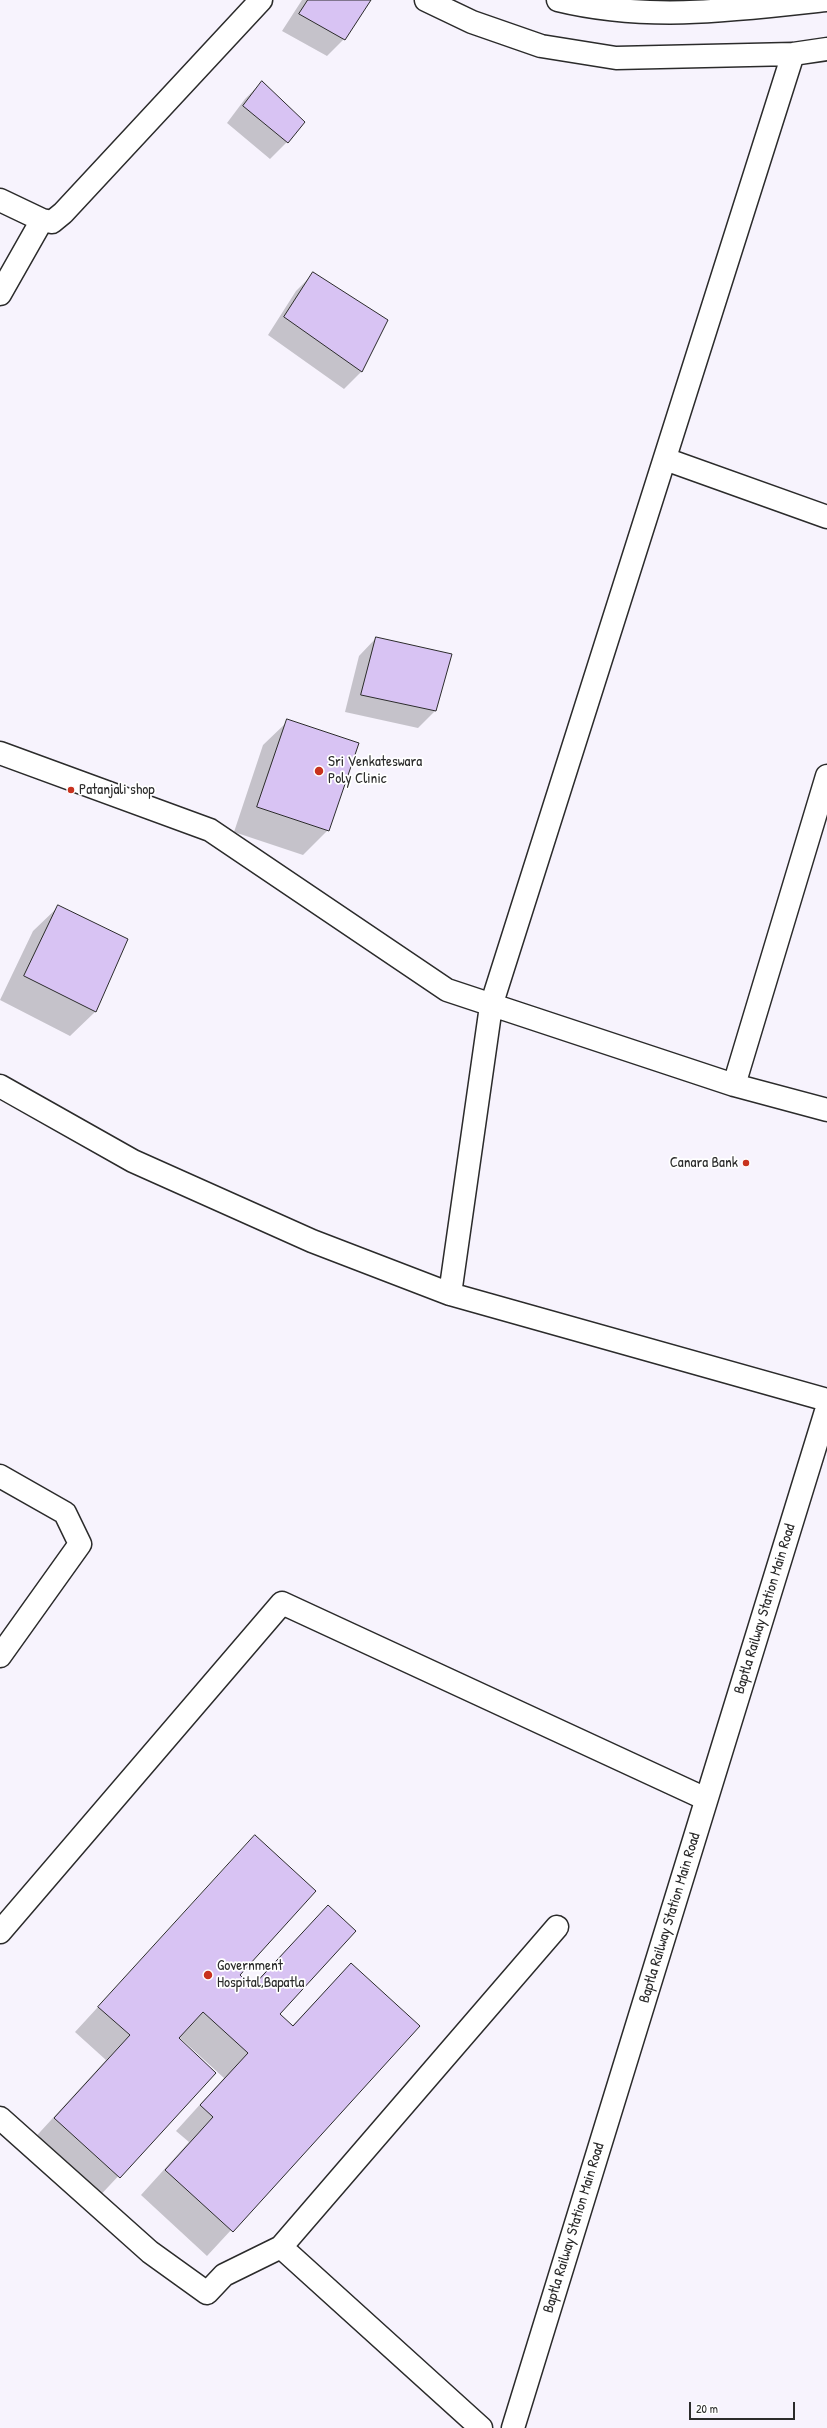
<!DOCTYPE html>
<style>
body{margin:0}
#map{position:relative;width:827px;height:2428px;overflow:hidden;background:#f7f3fd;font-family:"Patrick Hand",sans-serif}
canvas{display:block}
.scale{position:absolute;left:689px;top:2402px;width:106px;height:18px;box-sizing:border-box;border:2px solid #2b2b2b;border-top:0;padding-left:5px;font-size:12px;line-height:14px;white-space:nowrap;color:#2b2b2b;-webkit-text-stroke:3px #fff;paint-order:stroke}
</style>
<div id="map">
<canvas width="827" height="2428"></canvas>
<div class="scale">20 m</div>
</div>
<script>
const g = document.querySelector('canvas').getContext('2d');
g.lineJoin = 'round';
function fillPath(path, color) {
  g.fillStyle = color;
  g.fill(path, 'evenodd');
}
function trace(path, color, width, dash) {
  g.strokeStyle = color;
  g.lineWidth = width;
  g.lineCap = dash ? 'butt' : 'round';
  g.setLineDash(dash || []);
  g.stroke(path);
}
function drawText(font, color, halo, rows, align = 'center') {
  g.font = font + ' "Patrick Hand",sans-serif';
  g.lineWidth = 3.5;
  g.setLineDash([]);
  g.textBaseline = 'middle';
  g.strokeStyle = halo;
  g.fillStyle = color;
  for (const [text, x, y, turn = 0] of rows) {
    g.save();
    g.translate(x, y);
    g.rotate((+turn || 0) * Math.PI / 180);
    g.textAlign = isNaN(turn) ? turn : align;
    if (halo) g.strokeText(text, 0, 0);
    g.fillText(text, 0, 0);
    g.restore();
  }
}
fillPath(new Path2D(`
 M302,0H370L344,39L327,56L282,31Z
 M262,82L287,142L270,159L227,123L245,99Z
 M313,274L386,321L361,372L344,389L268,335L296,291Z
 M376,638L435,711L418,728L345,712L359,656Z
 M288,721L328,830L303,855L234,832L263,745Z
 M58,907L127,939L95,1012L70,1036L0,1000L33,931Z
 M255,1836L238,1975L251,1987L328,1906L278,2014L292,2026L351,1964L419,2027L207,2256L141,2195L189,2142L176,2131L224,2078L179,2037L178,2039L215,2073L94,2202L30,2143L106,2060L75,2032Z`), '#0003');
const building = new Path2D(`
 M308,0H371L345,40L299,14Z
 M262,81L305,122L288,143L243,106Z
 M313,272L388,320L362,372L284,317Z
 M376,637L452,654L436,711L361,695Z
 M287,719L359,743L329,831L257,807Z
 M58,905L128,939L96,1012L24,976Z
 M255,1835L316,1891L240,1975L252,1987L328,1905L356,1931L280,2014L293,2026L351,1963L420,2026L233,2232L165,2170L213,2117L200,2105L248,2053L203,2012L179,2038L216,2073L120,2178L54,2118L130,2035L98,2007Z`);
fillPath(building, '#d8c3f3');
trace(building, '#2b2b2b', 1);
const minor = new Path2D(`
 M426,0L472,22L541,46L616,58L793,54L827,49
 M0,200L42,220L52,222L63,213L261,0
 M0,294L42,220
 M665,459L827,517
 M0,753L210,830L447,990L734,1085L827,1110
 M734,1085L827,776
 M0,1086L133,1161L312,1241L450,1294L827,1400
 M450,1294L491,1006L793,54
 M0,1476L65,1513L80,1544L0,1656
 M0,1932L282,1603L706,1799
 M0,2118L150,2252L207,2293L224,2275L281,2247
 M481,2428L281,2247L557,1927
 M513,2428L827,1408`);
const major = new Path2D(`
 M558,0C648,22 736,10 827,0`);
trace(minor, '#2b2b2b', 25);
trace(major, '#2b2b2b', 25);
trace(minor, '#fff', 22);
trace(major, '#fff', 22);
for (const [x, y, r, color] of [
 [319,771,5,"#c8321e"],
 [71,790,4,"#c8321e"],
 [746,1163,4,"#c8321e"],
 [208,1975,5,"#c8321e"]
]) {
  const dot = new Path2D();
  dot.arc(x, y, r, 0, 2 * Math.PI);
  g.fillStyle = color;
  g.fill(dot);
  trace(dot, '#fff', 1.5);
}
drawText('15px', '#2b2b2b', '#fff', [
 ["Sri Venkateswara",328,762],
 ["Poly Clinic",328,779],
 ["Patanjali shop",79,790],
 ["Canara Bank",738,1163,"right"],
 ["Government",217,1966],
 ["Hospital,Bapatla",217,1983]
], 'left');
drawText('15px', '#2b2b2b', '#fff', [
 ["Baptla Railway Station Main Road",765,1609,-73],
 ["Baptla Railway Station Main Road",670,1918,-73],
 ["Baptla Railway Station Main Road",574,2228,-73]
]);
</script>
